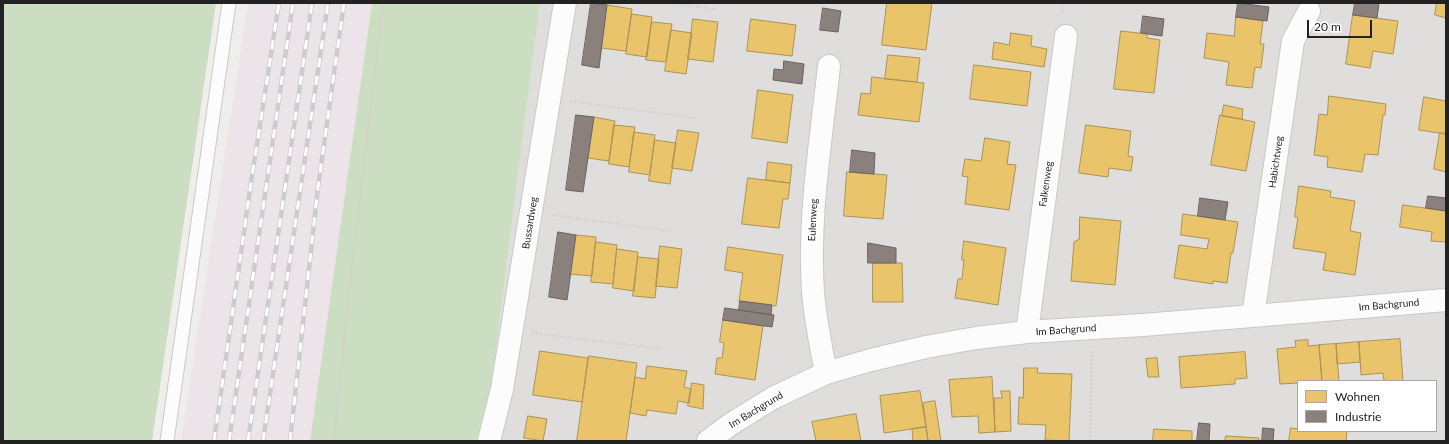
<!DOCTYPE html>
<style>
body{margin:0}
#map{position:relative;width:1449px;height:444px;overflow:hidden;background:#f0eeeb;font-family:Lato,sans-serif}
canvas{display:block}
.frame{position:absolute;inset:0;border:4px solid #222;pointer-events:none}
.legend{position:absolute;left:1297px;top:380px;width:140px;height:52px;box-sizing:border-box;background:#fff;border:1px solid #a7a7a7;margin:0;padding:5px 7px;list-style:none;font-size:12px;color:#222}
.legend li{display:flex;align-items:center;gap:8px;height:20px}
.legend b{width:20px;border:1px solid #a7a7a7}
.scale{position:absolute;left:1307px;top:20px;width:65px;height:18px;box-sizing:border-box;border:2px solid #222;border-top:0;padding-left:5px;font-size:12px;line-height:14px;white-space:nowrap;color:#222;-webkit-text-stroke:3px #fff;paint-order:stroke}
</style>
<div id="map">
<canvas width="1449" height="444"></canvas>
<div class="frame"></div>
<ul class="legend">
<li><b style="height:11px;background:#e9c46a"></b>Wohnen</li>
<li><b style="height:11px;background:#8a817c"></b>Industrie</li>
</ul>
<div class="scale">20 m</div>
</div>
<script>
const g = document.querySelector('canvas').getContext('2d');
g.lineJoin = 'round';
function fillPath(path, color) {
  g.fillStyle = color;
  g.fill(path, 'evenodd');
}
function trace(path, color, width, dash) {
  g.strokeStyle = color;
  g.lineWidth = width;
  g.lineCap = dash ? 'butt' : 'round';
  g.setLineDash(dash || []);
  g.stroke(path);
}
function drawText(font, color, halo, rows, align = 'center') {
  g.font = font + ' Lato,sans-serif';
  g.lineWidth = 4;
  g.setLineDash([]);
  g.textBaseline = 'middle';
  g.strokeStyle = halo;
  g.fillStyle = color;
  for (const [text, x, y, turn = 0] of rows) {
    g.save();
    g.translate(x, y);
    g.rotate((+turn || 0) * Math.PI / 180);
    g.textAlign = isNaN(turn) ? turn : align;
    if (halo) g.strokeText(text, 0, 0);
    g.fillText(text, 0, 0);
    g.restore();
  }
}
fillPath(new Path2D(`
 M540,3H1446V441H476L491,387ZM1298,381H1436V431H1298Z`), '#dfdedc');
fillPath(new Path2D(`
 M248,3H372L310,441H181Z`), '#ede4e9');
fillPath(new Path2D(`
 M3,3H216L152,441H3Z
 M372,3H540L491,387L476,441H310Z`), '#cbdec1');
const homes = new Path2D(`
 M887,3H932L926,50L882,45Z
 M1437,3H1446V18L1435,15Z
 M607,5L632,9L626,51L601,48Z
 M632,14L652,17L647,57L626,54Z
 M1353,15L1398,21L1393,54L1373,51L1370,68L1346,64Z
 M1236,17L1263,21L1260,44H1264L1261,68L1255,67L1252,88L1226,85L1229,62L1204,58L1207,33L1234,36Z
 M693,19L718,22L713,62L688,59Z
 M751,19L796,25L792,56L747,51Z
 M652,22L672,24L666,62L646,60Z
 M671,30L692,33L686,74L665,71Z
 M1121,31L1147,34V38L1160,40L1154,93L1114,89Z
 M1011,33L1032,36L1031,46L1047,49L1044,67L992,59L994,42L1009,45Z
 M888,55L920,58L917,82L885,79Z
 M974,65L1031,72L1027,106L970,99Z
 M872,77L924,83L919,122L858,115L861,93L870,94Z
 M758,90L793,95L787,143L752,138Z
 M1329,96L1386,104L1385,115H1383L1378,155L1365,154L1362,172L1327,167L1328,157L1314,155L1319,114L1327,115Z
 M1424,97L1446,101V134L1419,130Z
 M1224,105L1243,109L1242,119L1222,116Z
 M1220,115L1255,122L1246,171L1211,165Z
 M594,117L615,121L609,161L588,158Z
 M614,125L635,127L629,167L609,164Z
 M1086,125L1131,131L1128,156L1133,157L1131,171L1109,168L1108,177L1079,173Z
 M678,130L699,133L692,171L672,168Z
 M634,132L655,135L650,175L629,172Z
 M1440,133L1446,134V172L1434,169Z
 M985,138L1010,142L1007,164L1016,165L1009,210L965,204L968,177L962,176L965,159L981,161Z
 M655,140L676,143L670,184L649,181Z
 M768,162L792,165L790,183L766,180Z
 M847,172L887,175L883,219L844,216Z
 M748,178L790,183L788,199H783L779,228L742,224Z
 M1299,186L1331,191L1330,197L1355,201L1350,231L1361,233L1355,275L1323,270L1326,253L1293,248L1298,218L1295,217Z
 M1403,205L1446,211V242L1431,241L1432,232L1400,227Z
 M1183,214L1238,222L1233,253H1231L1227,283L1213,281V284L1174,278L1179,245L1207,249L1209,239L1181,235Z
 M1080,217L1121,221L1115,285L1071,281L1074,242L1079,239Z
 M576,235L596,237L592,276L570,274Z
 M964,241L1006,248L998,305L955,298L958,279H962L964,260H962Z
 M596,242L617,245L613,284L591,282Z
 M660,246L682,249L677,288L656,286Z
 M728,247L783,255L776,306L739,301L743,273L725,270Z
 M617,249L638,252L634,291L613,288Z
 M638,257L659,259L655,298L633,296Z
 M873,263H902L903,302H873Z
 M723,320L763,326L755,380L715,374L717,358H722L724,343L720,342Z
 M1400,339L1403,381H1384L1383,373L1361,375L1359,342Z
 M1308,340V346L1319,345L1322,381H1298V383L1280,384L1277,349L1296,347L1295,341Z
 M1359,342L1360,362L1337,364L1336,344Z
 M1336,344L1339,381H1322L1319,345Z
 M540,351L588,358L582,402L533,395Z
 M1245,352L1247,378L1235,379V384L1181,388L1179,357Z
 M589,356L637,363L626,441H577Z
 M1157,358L1159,377H1148L1146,359Z
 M647,366L687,371L684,387L691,389L689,403L678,401L676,414L647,410L646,416L630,413L635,377L645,379Z
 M1024,368H1038L1037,373L1072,374L1069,441L1045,440L1046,425L1018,424L1019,397L1023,398Z
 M992,377L995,432L979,433L978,416L952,417L949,380Z
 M692,383L704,385L703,409L688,406Z
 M920,391L926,427L884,433L880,396Z
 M1001,391H1010L1011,431L995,432L994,398H1002Z
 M935,401L941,441H928L923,403Z
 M856,414L861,441H816L812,422Z
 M528,416L547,419L543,441L524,438Z
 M926,427L928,441H913L912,429Z
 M1291,428L1298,429V431H1347L1346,441H1289Z
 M1154,429L1192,431V441H1153Z
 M1226,436L1259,438V441H1225Z`);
fillPath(homes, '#e9c46a');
trace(homes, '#ad9354', 1);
const industry = new Path2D(`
 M591,3L607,5L599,68L582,65Z
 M1238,3L1269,7L1267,21L1236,17Z
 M1355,3H1379L1377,18L1353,15Z
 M823,8L841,11L838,32L820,30Z
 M1143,16L1164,19L1162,36L1141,33Z
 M784,61L804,64L802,84L773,80L774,69L783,70Z
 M576,115L594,117L583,192L566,190Z
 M852,150L875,153L874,174L850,172Z
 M1428,196L1446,198V211L1426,208Z
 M1200,198L1228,202L1225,220L1198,216Z
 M558,232L576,235L567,300L549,297Z
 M868,243L896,248V263H868Z
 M740,301L772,305L771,315L739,310Z
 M725,308L774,315L772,327L723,320Z
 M1199,423L1210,424L1209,441H1197Z
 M1263,428L1274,429L1273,441H1262Z`);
fillPath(industry, '#8a817c');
trace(industry, '#6b6461', 1);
const service = new Path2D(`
 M167,441L229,3`);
const minor = new Path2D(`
 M1253,316L1293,41L1309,11
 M1027,332L1066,36
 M826,373C821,346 815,319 813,292C808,216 821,141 829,66
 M489,441L502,389L565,3
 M708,441L731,424L773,398L826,373L871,360L926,347L976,338L1027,332L1143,325L1446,300`);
trace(service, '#c9c8c7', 15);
trace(minor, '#c9c8c7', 24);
trace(new Path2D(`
 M672,3L714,9
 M1061,3L1063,14
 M570,101L695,118
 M552,215L671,231
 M532,333L663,349
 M334,441L349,290L383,3
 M1090,441L1092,350`), '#dccecd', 2.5, [2, 2]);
trace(service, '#fdfcfc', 13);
trace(minor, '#fdfcfc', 22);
const rail = new Path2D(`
 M214,441L252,176L279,3
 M229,441L293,3
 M248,441L312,3
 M263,441L328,3
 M290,441L318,187L344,3`);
trace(rail, '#ccc', 4.5);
trace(rail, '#fff', 3, [9]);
drawText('10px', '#222', '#fff', [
 ["Habichtweg",1276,162,-82],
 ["Falkenweg",1046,184,-82],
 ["Eulenweg",813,220,-87],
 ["Bussardweg",530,223,-81],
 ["Im Bachgrund",1389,305,-5],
 ["Im Bachgrund",1066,330,-4],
 ["Im Bachgrund",756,410,-31]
]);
</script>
